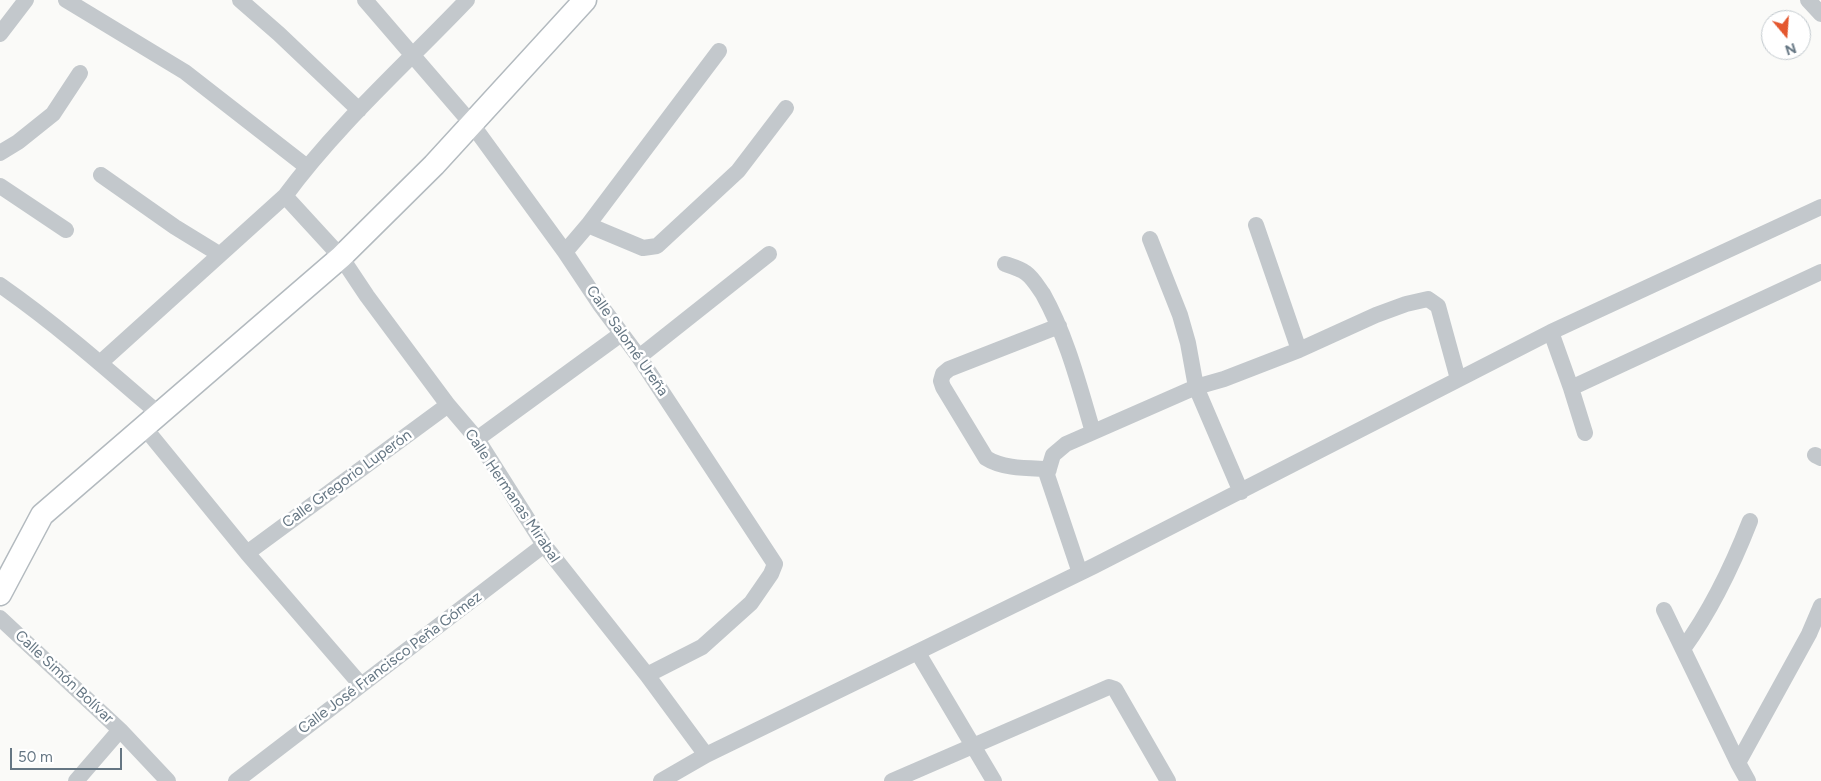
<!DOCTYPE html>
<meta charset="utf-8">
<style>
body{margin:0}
#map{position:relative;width:1821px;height:781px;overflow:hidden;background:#fafaf8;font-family:Figtree,sans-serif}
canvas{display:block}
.north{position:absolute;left:1761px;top:10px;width:50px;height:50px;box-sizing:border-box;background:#fff;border:1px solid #c1c8cd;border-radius:50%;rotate:162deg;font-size:14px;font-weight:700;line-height:20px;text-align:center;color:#657683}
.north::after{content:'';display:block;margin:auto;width:18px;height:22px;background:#e4572e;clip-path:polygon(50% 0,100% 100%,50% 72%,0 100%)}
.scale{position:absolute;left:10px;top:748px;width:112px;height:22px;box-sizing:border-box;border:2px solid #657683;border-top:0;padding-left:6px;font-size:15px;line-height:18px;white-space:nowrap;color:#657683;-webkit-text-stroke:4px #fff;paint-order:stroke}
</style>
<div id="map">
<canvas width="1821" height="781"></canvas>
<div class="north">N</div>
<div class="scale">50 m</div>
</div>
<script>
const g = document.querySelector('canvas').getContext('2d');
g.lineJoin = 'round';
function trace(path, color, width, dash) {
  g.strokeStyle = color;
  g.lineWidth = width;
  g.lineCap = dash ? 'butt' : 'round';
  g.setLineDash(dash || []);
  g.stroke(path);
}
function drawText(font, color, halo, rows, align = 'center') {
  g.font = font + ' Figtree,sans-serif';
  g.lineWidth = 5;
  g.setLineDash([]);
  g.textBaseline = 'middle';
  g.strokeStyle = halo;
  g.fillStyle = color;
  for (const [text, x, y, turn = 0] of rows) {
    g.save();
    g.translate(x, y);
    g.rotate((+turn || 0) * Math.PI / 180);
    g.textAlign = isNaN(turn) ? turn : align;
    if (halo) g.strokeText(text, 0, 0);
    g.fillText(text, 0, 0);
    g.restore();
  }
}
const secondary = new Path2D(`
 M0,594L42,515L341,257L434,165L585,0`);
trace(secondary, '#b3babf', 25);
trace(new Path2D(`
 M66,0L185,72L307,167
 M240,0L279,34L359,110
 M365,0L471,123L565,252L601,306L639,357L775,564L771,574L751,603L702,647L647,675
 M1808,0L1821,14
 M0,34L26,0
 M0,153L18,142L53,114L80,73
 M101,175L175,227L219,254
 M0,186L66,230
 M285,196L341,257L367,296L448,405L477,439L544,545L647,675L706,755
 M588,225L643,248L657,246L738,171L786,108
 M1256,225L1299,350
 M1150,239L1180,315L1188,343L1196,387L1241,492
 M565,252L588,225L719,51
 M1005,264C1011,266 1021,269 1026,273C1033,278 1038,287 1043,294C1067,337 1079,385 1093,432
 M0,285C56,324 107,369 159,414
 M1551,332L1571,388L1821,272
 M639,357L769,254
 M100,363L285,196C338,124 406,64 467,0
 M1571,388L1585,433
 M144,427L247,553L361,685
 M477,439L621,334
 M1815,455L1821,458
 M1049,469C1029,468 1003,469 986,458L943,387L941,381L943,374L949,369L1059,326
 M247,553L448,405
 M1080,573L1047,475L1053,455L1066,444L1196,387L1224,379L1299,350L1376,315L1406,304L1428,299L1438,306L1458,379
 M1664,610L1738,763L1748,781
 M0,618L120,730L168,781
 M1683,649C1712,609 1732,567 1750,521
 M918,653L994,781
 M1738,763L1809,634L1821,606
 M76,781L120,730
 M236,781L544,545
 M661,781L706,755L1094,566L1551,332L1821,207
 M892,781L1109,687L1115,689L1168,781`), '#c3c8cc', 16);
trace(secondary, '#fff', 22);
drawText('15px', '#657683', '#fff', [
 ["Calle Salomé Ureña",627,341,55],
 ["Calle Gregorio Luperón",347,479,-36],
 ["Calle Hermanas Mirabal",512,496,56],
 ["Calle José Francisco Peña Gómez",390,663,-37],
 ["Calle Simón Bolívar",64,677,43]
]);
</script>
